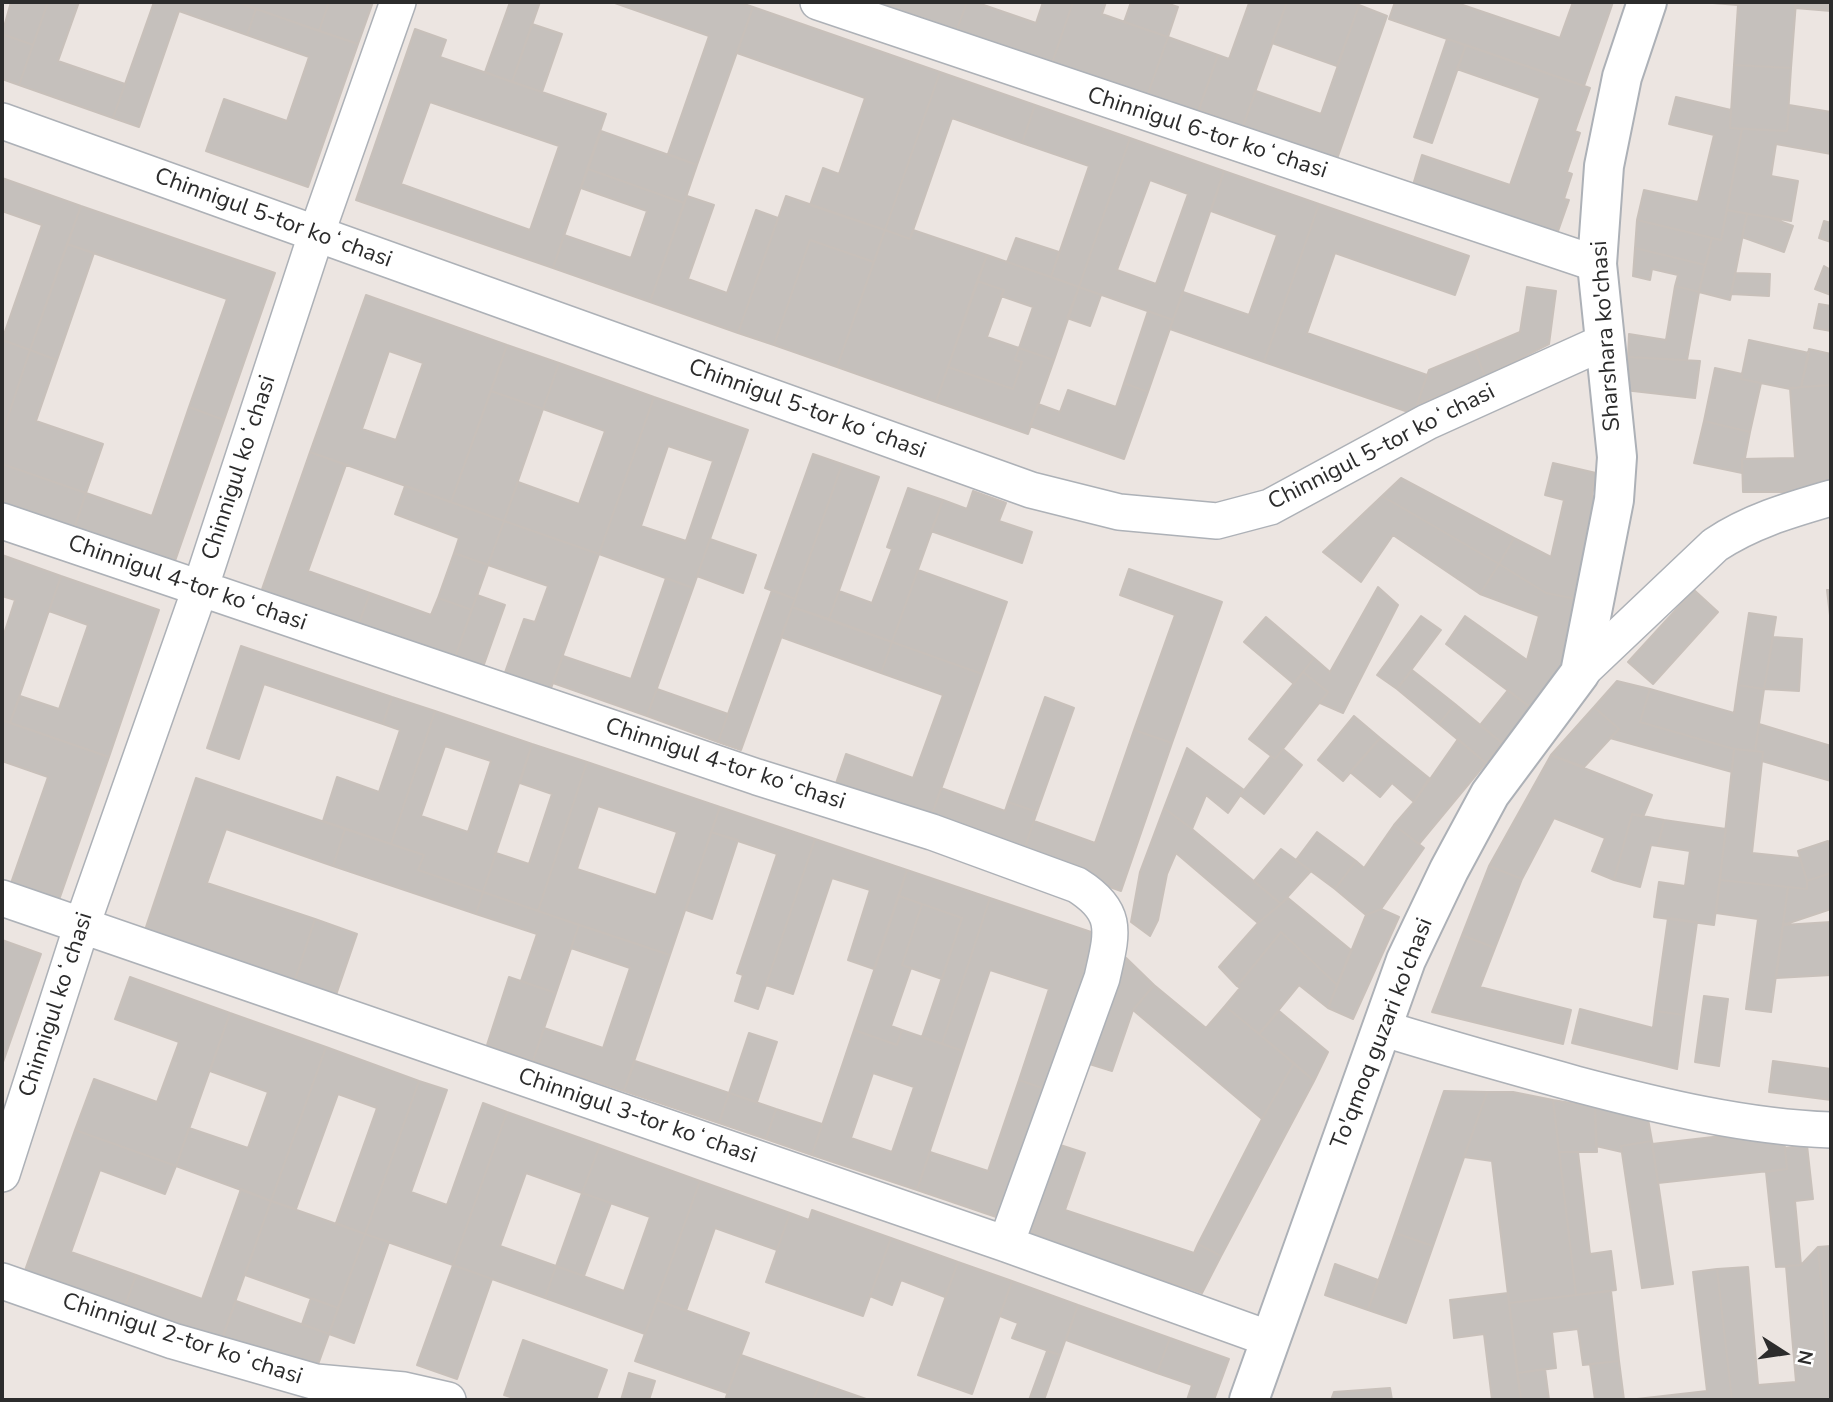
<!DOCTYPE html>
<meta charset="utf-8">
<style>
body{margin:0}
#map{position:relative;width:1833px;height:1402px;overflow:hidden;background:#ece5e1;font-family:"Nunito Sans",sans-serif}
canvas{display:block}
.frame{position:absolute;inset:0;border:4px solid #2c2c2c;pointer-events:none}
.north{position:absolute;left:1749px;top:1318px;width:70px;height:70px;-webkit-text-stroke:5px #fff;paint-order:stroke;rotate:102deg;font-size:19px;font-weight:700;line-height:28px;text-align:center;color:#2c2c2c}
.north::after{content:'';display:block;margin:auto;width:24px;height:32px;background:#2c2c2c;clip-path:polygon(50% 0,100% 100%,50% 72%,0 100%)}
</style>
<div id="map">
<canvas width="1833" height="1402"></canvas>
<div class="frame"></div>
<div class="north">N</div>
</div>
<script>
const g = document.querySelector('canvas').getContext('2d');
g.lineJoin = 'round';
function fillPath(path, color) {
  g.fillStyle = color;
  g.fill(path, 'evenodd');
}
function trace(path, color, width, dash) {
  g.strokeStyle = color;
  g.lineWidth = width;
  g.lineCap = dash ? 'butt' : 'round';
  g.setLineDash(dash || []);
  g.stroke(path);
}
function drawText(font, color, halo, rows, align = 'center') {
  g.font = font + ' "Nunito Sans",sans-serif';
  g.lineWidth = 5;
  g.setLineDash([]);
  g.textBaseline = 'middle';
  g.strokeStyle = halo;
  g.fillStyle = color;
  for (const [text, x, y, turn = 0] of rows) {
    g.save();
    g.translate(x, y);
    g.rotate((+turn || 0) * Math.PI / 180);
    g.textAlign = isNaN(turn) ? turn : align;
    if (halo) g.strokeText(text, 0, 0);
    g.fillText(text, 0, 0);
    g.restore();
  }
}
const building = new Path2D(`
 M11,2H48L33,45L2,34Z
 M48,2H79L58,61L125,84L113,118L19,85Z
 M154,2H237L256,9L247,35L179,11L139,127L113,118Z
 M237,2H329L319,31Z
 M329,2H373L358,44L319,31Z
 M510,2H540L512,82L485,72Z
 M612,2H738L753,7L697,165L668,154L709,36Z
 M864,2H967L955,35Z
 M967,2H975L1036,23L1043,2H1073L1050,69L955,35Z
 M1073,2H1106L1102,14L1168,37L1145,102L1050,69Z
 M1131,2H1163L1178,7L1168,37L1124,22Z
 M1246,2H1287L1243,126L1199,110L1218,55L1229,59L1249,3Z
 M1287,2H1348L1359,5L1337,66L1272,43Z
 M1395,2H1454L1560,38L1573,2H1613L1584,86L1389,19Z
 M1700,2H1796L1791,68L1734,65L1738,5Z
 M1796,2H1831V11L1795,8Z
 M1359,5L1387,16L1337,159L1243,126L1256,91L1321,114Z
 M753,7L940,72L885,230L810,205L823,168L839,174L865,98L737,53Z
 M256,9L358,44L308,187L206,151L224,99L287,121L309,57L247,35Z
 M532,24L562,34L542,92L512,82Z
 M415,29L446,40L440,57L606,114L553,268L356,200ZM430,102L559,146L530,230L401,184Z
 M2,34L33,45L19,85L2,79Z
 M1168,37L1218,55L1195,120L1145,102Z
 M1447,39L1466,45L1432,143L1414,137Z
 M1466,45L1590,88L1575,131L1580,133L1567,172L1572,174L1564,199L1569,200L1557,234L1413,185L1422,155L1510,185L1540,98L1457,69Z
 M1734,65L1791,68L1787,131L1730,128Z
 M940,72L1035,105L1022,143L952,118L910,239L885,230Z
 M1676,97L1731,110L1730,128L1742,129L1721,240L1637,220L1644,190L1698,202L1714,135L1669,124Z
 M1035,105L1130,138L1079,287L1051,277L1089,166L1022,143Z
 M1789,105L1831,112V154L1776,144L1771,176L1798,181L1791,221L1727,210L1742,129L1787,131Z
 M601,131L697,165L684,203L588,169Z
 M1130,138L1224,171L1173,320L1079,287ZM1150,180L1188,194L1156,284L1117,270Z
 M588,169L684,203L650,302L553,268L564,235L631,258L647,211L581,188Z
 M1224,171L1319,204L1264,362L1170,329L1183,292L1249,315L1277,235L1211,211Z
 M2,178L81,206L30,350L2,340L42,225L2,211Z
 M687,196L714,205L688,279L727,293L756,210L778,218L738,333L650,302Z
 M786,196L885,230L874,262L810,240L774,345L738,333Z
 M1319,204L1469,256L1455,295L1335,253L1307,333L1427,375L1414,414L1264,362Z
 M81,206L275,273L224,420L189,407L227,299L67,244Z
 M1727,210L1747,214L1730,300L1699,292L1712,238L1721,240Z
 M1747,214L1769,217L1793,226L1784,252L1742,237Z
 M1637,220L1712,238L1705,265L1635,248Z
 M1824,221L1831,223V242L1819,238Z
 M885,230L910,239L913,230L987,255L936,402L837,367Z
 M1016,238L1059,252L1051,277L1007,262Z
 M810,240L874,262L837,367L774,345Z
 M67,244L94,253L57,360L30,350Z
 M1635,248L1705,265L1699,292L1675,286L1678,275L1652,269L1650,280L1633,276Z
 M987,255L1079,287L1054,360L1019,348L1033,307L1001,296L1004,290L977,281Z
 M1824,266L1831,270V295L1815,289Z
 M1735,273L1770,274L1769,296L1731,294Z
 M977,281L1004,290L987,337L1019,348L1015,360L1022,362L1013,389L948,367Z
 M1675,286L1699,292L1687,360L1628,357L1629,334L1666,340Z
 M1079,287L1101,295L1090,326L1067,318Z
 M1527,287L1556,291L1549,344L1485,376L1475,351L1520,332Z
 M366,295L507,345L451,502L310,452ZM389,351L423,363L396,440L362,429Z
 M1819,304L1831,306V331L1814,328Z
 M1148,311L1173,320L1148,392L1124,383Z
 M2,340L30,350L2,435Z
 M1749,340L1809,353L1801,387L1790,389L1741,379Z
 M507,345L559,363L543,409L491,391Z
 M1019,348L1054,360L1028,434L936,402L948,367L1013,389L1022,362L1015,360Z
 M1809,349L1831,354V385L1801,387Z
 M30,350L57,360L36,421L103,444L86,493L2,464V435Z
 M1475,351L1485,376L1417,405L1429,370Z
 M1628,357L1700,361L1695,398L1624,390Z
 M559,363L654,397L599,554L504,521L518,482L579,504L605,431L543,409Z
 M1715,368L1742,374L1741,379L1761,383L1750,432L1704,421Z
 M1124,383L1148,392L1124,459L1030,426L1038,404L1060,412L1068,390L1116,407Z
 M1831,385V484L1808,492H1743L1742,459L1795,458L1790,388Z
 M491,391L543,409L504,521L451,502Z
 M654,397L748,430L693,588L599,554ZM668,446L713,461L686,541L641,526Z
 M189,407L224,420L174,564L74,529L86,493L152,516Z
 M1704,421L1750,432L1745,458L1742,459V473L1694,463Z
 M310,452L346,465L308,571L370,593L358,626L261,592Z
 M813,454L842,464L795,599L765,588Z
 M1553,463L1596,473L1592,496L1598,497L1576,599L1546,593L1499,564L1514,538L1551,557L1564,500L1545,495Z
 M2,464L86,493L74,529L2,504Z
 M842,464L879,477L829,619L792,607Z
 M1401,478L1514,538L1499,564L1382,496Z
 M405,486L504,521L488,565L454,553L459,538L395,514Z
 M908,488L943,500L892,642L829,619L839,591L872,603L892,549L887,547Z
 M973,491L1006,503L999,521L1032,532L1022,563L931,531L943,500L967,509Z
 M1382,496L1499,564L1480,594L1393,535L1361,582L1323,552Z
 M504,521L599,554L549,694L503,678L524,619L535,622L548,586L488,565Z
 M710,539L756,555L743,593L697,576Z
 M454,553L488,565L472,610L438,598Z
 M2,555L61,576L10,723L2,720V640L15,600L2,596Z
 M1499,564L1546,593L1576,599L1559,675L1531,708L1446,644L1465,616L1527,660L1539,616L1480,594Z
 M1129,569L1222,602L1172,743L1134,730L1175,615L1120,595Z
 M918,570L1007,602L982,674L892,642Z
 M61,576L159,610L109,757L10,723L20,696L59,709L88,625L49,611Z
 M666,578L693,588L647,716L553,683L563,656L631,679Z
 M1378,587L1398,605L1343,713L1320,703L1328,692L1303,672L1314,658L1330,672Z
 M772,590L795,599L741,750L718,742Z
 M1694,590L1718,612L1653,684L1628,662Z
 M1827,590H1831V624Z
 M370,593L431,615L438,598L472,610L454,660L358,626Z
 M477,595L505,605L482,670L454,660Z
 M792,607L892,642L881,673L781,637Z
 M1749,613L1776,617L1764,689L1738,685Z
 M1421,616L1441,630L1397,689L1377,675Z
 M1266,617L1314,658L1294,684L1244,642Z
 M1773,637L1802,639L1799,691L1764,689Z
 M892,642L982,674L929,823L834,789L846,754L913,778L943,695L881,673Z
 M241,646L392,697L383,724L264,684L239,759L207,748Z
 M1412,670L1455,704L1439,724L1397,689Z
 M1303,672L1328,692L1275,759L1249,739Z
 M1617,681L1650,689L1640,722L1734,749L1732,772L1610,738L1619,729L1594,707Z
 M1738,685L1764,689L1755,751L1734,749L1640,722L1650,689L1734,713Z
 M657,689L728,714L718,742L647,716Z
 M1508,690L1531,708L1502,743L1480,725Z
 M392,697L435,711L391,844L323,821L337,777L379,792L400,730L383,724Z
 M1045,697L1074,708L1037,812L1008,802Z
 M1455,704L1502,743L1486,763L1439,724Z
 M1594,707L1619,729L1584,767L1551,755Z
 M435,711L532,744L483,892L418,870L424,855L391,844ZM445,746L491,761L468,832L421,816Z
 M1354,716L1380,738L1343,781L1318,760Z
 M2,720L109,757L59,900L11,883L48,777L2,761Z
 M1759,724L1831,746V781L1762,761L1763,752L1755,751Z
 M1134,730L1172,743L1121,891L1022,856L1034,821L1095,843Z
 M1380,738L1429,778L1414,802L1392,783L1380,797L1350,772Z
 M1458,739L1486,763L1419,844L1394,825L1414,802Z
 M532,744L587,762L538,911L483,892L496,853L529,864L552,794L520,783Z
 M1187,748L1244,790L1228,813L1206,795L1192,829L1164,808Z
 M1283,749L1302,765L1264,814L1240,795L1271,756L1275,759Z
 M1734,749L1763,752L1752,853L1800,858L1807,881V889L1720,880Z
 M1551,755L1652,795L1643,817L1632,814L1614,880L1592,871L1605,838L1554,818L1522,879L1489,866Z
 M587,762L720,807L670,955L538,911ZM598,806L677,832L656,895L577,869Z
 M196,778L345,829L333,866L226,829L207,883L315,919L295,980L145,930Z
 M941,788L1005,811L1008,802L1037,812L1022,856L929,823Z
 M720,807L815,839L758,1009L735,1001L743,975L737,973L777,854L711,832Z
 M1164,808L1192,829L1281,904L1258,923L1176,853L1167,874L1158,920L1150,936L1131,922L1140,872Z
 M1632,814L1664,820L1658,846L1651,845L1640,887L1614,880Z
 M1664,820L1726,829L1714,925L1654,917L1659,882L1685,886L1690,851L1658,846Z
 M1394,825L1424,848L1381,909L1366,915L1335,889L1356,861L1364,868Z
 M345,829L424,855L418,870L483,892L476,914L333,866Z
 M711,832L738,840L712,919L686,910Z
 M1317,832L1356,861L1335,889L1296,860Z
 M815,839L907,870L874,969L848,960L870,890L832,878L793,994L766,985Z
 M1828,841L1831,851V873L1807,881L1798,851Z
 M1281,849L1311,871L1281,904L1254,881Z
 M1489,866L1522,879L1495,948L1462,935Z
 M907,870L990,898L942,1044L922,1037L962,918L899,896Z
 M1831,873V909L1783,925L1788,887L1807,889V881Z
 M1720,880L1788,887L1771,1012L1746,1009L1758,919L1716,913Z
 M483,892L579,925L556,993L521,981L537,934L476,914Z
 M899,896L922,904L902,965L911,968L891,1026L902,1030L897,1045L854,1030Z
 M990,898L1100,935L1048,1090L1019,1080L1049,989L990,970L963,1051L942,1044Z
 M1288,898L1351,950L1337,985L1281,932L1237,986L1219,967L1258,923Z
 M922,904L962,918L942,979L902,965Z
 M1381,909L1399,917L1353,1019L1328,1008L1366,915Z
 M1668,918L1697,922L1684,1015L1655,1011Z
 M315,919L357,934L336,995L295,980Z
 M1831,922V975L1776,978L1783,925Z
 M579,925L670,955L624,1091L533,1061L544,1028L603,1048L630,968L571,948Z
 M1281,932L1337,985L1328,1008L1299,985L1259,1034L1225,1006L1240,988L1237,986Z
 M1462,935L1495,948L1480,987L1571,1010L1563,1044L1432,1012Z
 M2,940L41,954L2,1065Z
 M1121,953L1154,985L1133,1010L1112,1071L1083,1062Z
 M130,977L230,1013L176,1166L75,1130L94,1079L157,1102L179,1042L115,1019Z
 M509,977L556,993L533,1061L487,1045Z
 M1154,985L1206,1028L1225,1006L1294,1063L1262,1119L1133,1010Z
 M1704,996L1728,999L1719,1066L1695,1062Z
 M1580,1009L1653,1028L1655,1011L1684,1015L1677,1069L1572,1043Z
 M1279,1011L1328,1052L1314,1081L1259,1034Z
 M230,1013L326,1047L271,1201L176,1166L189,1128L248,1148L268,1092L210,1071Z
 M854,1030L897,1045L902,1030L963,1051L917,1190L812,1155ZM873,1073L914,1087L892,1152L851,1138Z
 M749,1033L777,1042L757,1102L729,1093Z
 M326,1047L419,1081L365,1234L336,1223L377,1108L338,1094L296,1209L271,1201Z
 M635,1061L729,1093L719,1123L624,1091Z
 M1773,1061L1831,1069V1100L1769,1092Z
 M1294,1063L1314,1081L1221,1256L1198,1244L1262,1119Z
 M1019,1080L1048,1090L1005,1220L917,1190L930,1152L988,1171Z
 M419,1081L447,1090L411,1192L447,1205L483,1103L507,1112L453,1265L365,1234Z
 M1444,1091L1487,1092L1433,1246L1395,1233Z
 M1487,1092H1513L1553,1100L1576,1295L1509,1303L1492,1161L1464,1157Z
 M729,1093L776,1109L766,1139L719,1123Z
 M1553,1100L1595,1107L1597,1152H1559Z
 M1595,1107L1648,1119L1652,1141L1621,1146L1622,1152L1596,1146Z
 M776,1109L822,1124L812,1155L766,1139Z
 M507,1112L600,1145L582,1193L526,1173L500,1246L556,1266L545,1298L453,1265Z
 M1783,1129L1787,1169L1658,1183L1652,1144Z
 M75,1130L176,1166L165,1194L100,1170L71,1252L136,1275L123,1312L23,1276Z
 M1652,1141L1673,1284L1642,1288L1621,1146Z
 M1054,1143L1085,1153L1065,1210L1194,1253L1198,1244L1221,1256L1202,1293L1022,1233Z
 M600,1145L700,1181L645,1334L545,1298L556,1266L624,1291L650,1217L582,1193Z
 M1807,1145L1813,1199L1795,1201L1801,1265L1776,1267L1766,1172L1787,1169L1785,1148Z
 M1559,1152H1578L1590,1254L1611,1251L1616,1290L1576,1295Z
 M700,1181L790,1213L777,1250L715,1228L686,1311L657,1300Z
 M241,1189L271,1201L219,1347L123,1312L136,1275L202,1299Z
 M582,1193L611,1203L584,1276L556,1266Z
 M271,1201L365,1234L338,1308L245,1275Z
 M812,1210L891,1238L863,1316L766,1282L790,1213L809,1220Z
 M1395,1233L1433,1246L1406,1323L1368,1310Z
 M365,1234L389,1242L354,1343L329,1334Z
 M891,1238L958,1262L945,1297L901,1280L892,1305L870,1296Z
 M1831,1246V1396L1818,1247Z
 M1818,1247L1831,1400H1732L1717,1269L1748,1267L1758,1385L1796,1382L1786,1266L1801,1265Z
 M958,1262L1012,1281L972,1394L918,1375Z
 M1335,1264L1378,1280L1368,1310L1325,1295Z
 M453,1265L492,1279L457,1379L417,1365Z
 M1717,1269L1732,1400H1628L1707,1391L1693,1272Z
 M1012,1281L1078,1305L1060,1355L1012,1338L1018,1323L1000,1316Z
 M1611,1291L1619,1361L1583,1365L1578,1329L1552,1332L1556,1368L1517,1373L1509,1303Z
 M1508,1293L1521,1400H1492L1484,1334L1454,1338L1450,1300Z
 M311,1298L338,1308L329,1334L302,1324Z
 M657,1300L749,1333L727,1393L635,1361Z
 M236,1301L329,1334L315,1373L222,1339Z
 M1078,1305L1170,1338L1157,1373L1066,1340Z
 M1170,1338L1229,1359L1214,1400H1187L1192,1385L1157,1373Z
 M523,1340L607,1370L596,1400H520L504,1395Z
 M1047,1351L1060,1355L1044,1400H1029Z
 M741,1355L820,1383L813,1400H725Z
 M1619,1361L1624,1400H1595L1590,1364Z
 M1545,1369L1549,1400H1521L1517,1373Z
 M629,1373L655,1381L649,1400H621Z
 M820,1383L869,1400H813Z
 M1390,1388L1392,1400H1331L1334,1392Z`);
fillPath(building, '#c5c0bc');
trace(building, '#c8c0ba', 2);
const street = new Path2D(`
 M818,2L1597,264
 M2,121L1031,490L1119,512L1217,521L1270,507L1427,422L1604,342
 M2,521L757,777L932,832L1077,885C1120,912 1112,933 1102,978L1006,1244
 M1580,673L1715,545C1751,521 1790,510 1831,498
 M2,898L1006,1244L1270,1339
 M1382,1028C1446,1048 1511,1066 1576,1084C1659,1106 1745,1127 1831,1130
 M2,1174L82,925L200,589L316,235L398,2
 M2,1281L173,1341L316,1382L404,1390L448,1400`);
const secondary = new Path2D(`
 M1249,1400L1406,960L1449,870L1490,794L1580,673L1614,500L1617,457L1597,264L1604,166L1622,77L1647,2`);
trace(street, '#adb1b7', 38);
trace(secondary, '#adb1b7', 42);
trace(street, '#fff', 35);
trace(secondary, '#fff', 38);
drawText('23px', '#2c2c2c', '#fff', [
 ["Chinnigul 6-tor koʻchasi",1207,134,18],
 ["Chinnigul 5-tor koʻchasi",273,219,20],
 ["Sharshara ko'chasi",1607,336,-94],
 ["Chinnigul 5-tor koʻchasi",807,410,20],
 ["Chinnigul 5-tor koʻchasi",1382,448,-27],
 ["Chinnigul koʻchasi",240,468,-72],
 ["Chinnigul 4-tor koʻchasi",187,584,19],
 ["Chinnigul 4-tor koʻchasi",725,765,18],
 ["Chinnigul koʻchasi",57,1005,-72],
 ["To'qmoq guzari ko'chasi",1383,1034,-69],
 ["Chinnigul 3-tor koʻchasi",637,1117,19],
 ["Chinnigul 2-tor koʻchasi",182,1340,18]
]);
</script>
